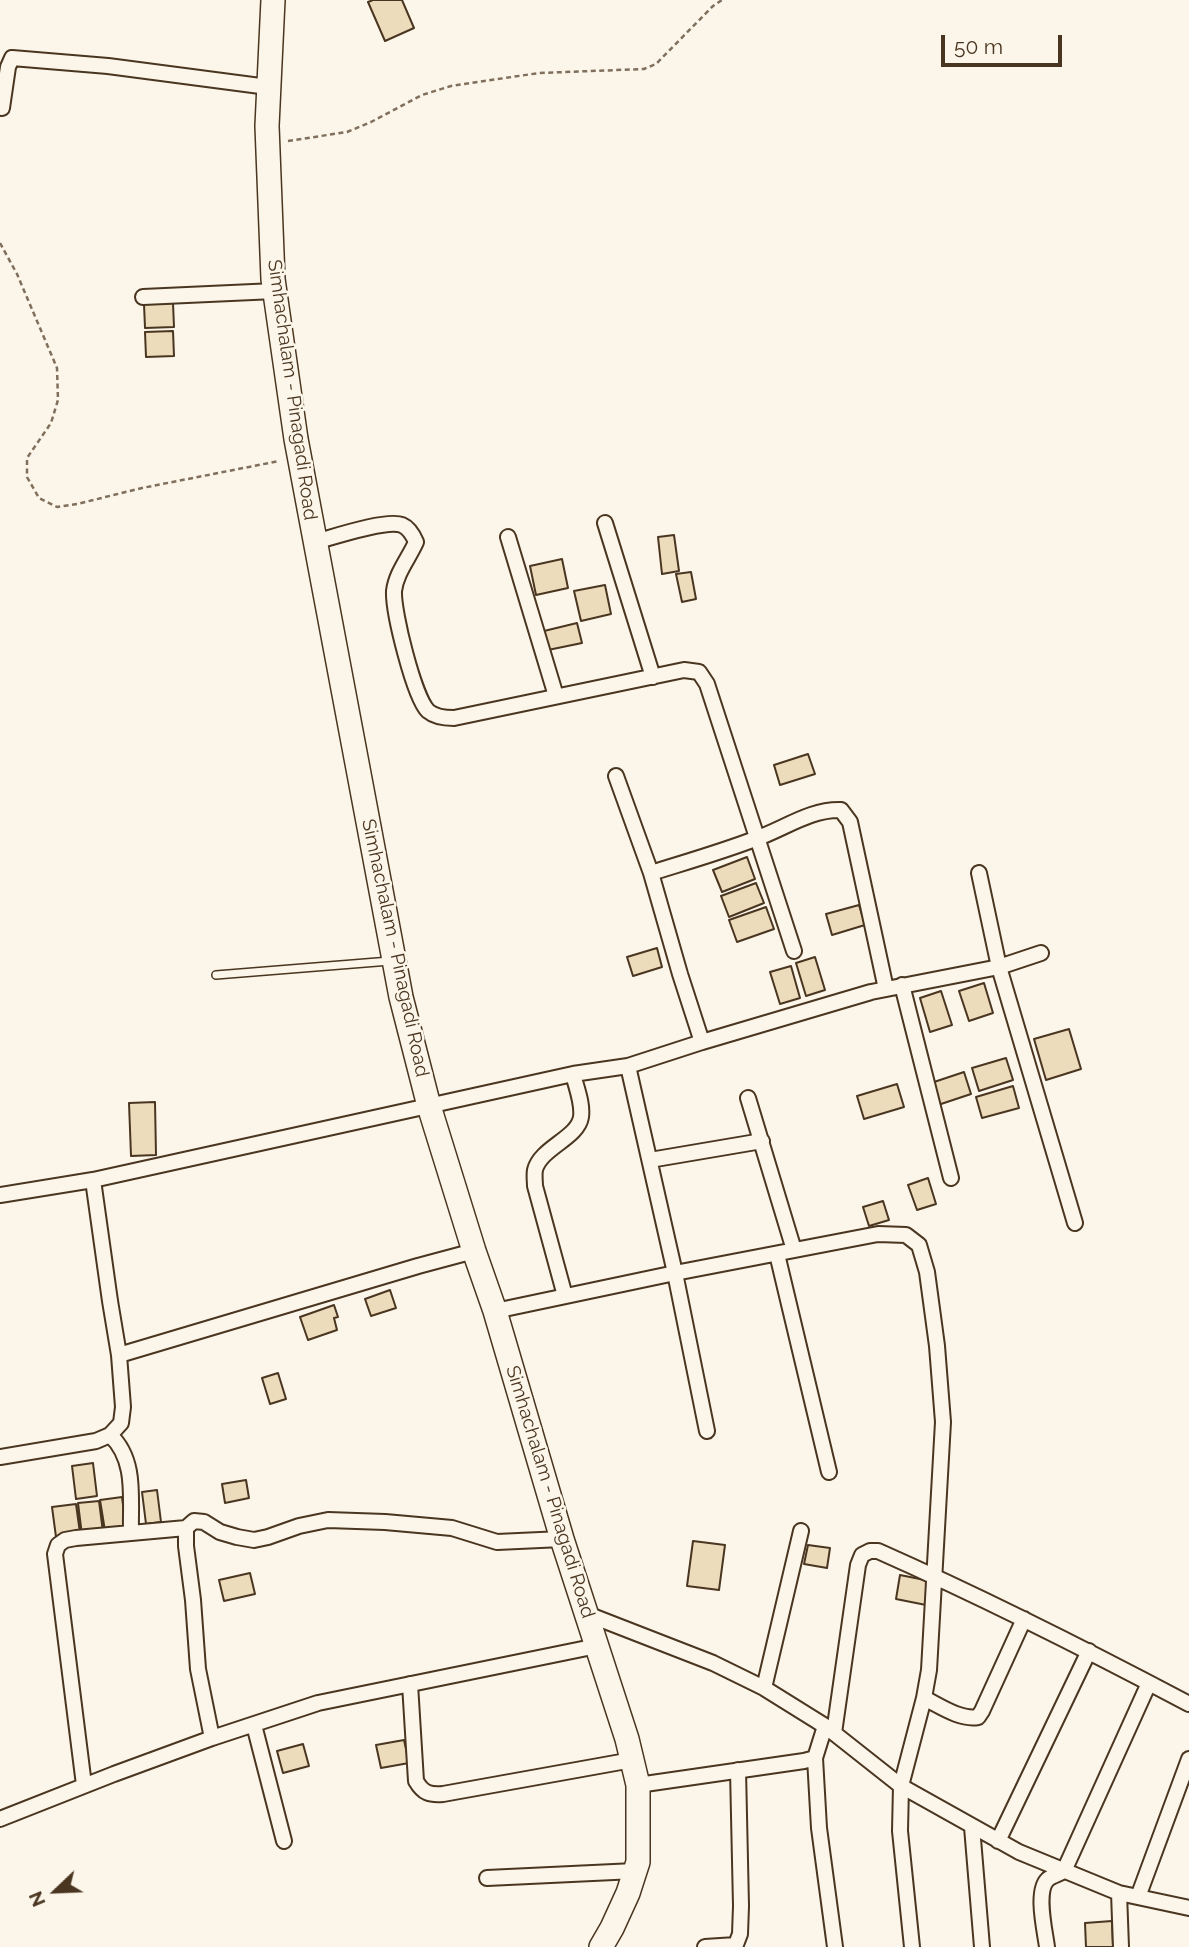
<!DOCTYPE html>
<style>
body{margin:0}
#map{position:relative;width:1189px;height:1947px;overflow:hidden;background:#fbf6e9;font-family:Raleway,sans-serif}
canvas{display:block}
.north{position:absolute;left:21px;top:1856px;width:70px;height:70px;-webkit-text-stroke:5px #fbf6e9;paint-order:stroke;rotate:247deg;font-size:19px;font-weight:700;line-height:28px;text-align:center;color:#4a3520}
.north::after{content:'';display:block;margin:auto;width:24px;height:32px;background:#4a3520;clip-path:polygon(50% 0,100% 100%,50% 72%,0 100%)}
.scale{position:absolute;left:941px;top:35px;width:121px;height:32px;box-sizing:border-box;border:4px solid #4a3520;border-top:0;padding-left:9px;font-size:21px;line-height:24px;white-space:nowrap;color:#4a3520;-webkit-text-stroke:5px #fbf6e9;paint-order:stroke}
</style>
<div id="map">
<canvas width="1189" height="1947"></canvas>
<div class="north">N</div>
<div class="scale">50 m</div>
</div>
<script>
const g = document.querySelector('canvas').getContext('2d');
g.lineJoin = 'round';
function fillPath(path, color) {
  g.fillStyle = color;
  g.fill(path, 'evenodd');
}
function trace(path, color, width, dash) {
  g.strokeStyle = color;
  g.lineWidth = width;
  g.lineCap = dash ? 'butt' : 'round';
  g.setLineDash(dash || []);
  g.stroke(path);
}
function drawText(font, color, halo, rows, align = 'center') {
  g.font = font + ' Raleway,sans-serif';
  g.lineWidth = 5;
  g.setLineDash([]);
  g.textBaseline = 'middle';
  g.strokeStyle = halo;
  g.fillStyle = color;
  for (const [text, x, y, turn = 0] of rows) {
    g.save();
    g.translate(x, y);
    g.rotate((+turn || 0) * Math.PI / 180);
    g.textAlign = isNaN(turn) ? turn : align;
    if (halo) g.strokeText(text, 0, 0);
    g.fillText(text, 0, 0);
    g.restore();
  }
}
const building = new Path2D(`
 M373,0H402L414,28L385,41L368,2Z
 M173,303L174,327L145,328L144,304Z
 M173,331L174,356L146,357L145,332Z
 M674,535L679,571L662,574L658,537Z
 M562,559L568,588L536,595L530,566Z
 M691,572L696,599L682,602L676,574Z
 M605,585L611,614L581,621L574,591Z
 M577,623L582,643L548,650L544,631Z
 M808,754L815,774L780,785L774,765Z
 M747,857L755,879L722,892L713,870Z
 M756,883L764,903L729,917L721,896Z
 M859,905L865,925L832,935L826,914Z
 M766,907L774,929L737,942L729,920Z
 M657,948L662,967L633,976L627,957Z
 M815,957L825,990L806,996L796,963Z
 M791,966L800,998L780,1004L770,972Z
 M984,983L993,1013L969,1021L959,991Z
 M941,991L952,1025L930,1032L920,998Z
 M1069,1029L1081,1069L1046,1080L1034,1039Z
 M1006,1058L1013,1080L979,1091L972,1068Z
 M964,1072L971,1094L938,1105L931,1083Z
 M897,1084L904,1107L864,1119L857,1096Z
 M1013,1086L1019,1108L982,1118L976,1097Z
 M155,1102L156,1155L131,1156L129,1103Z
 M928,1178L936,1204L917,1210L908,1185Z
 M883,1201L889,1220L869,1226L863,1207Z
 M390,1290L396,1308L371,1316L365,1299Z
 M334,1305L338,1317L334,1318L337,1330L308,1340L300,1317Z
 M278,1373L286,1399L270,1404L262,1378Z
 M93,1463L97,1496L76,1499L72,1466Z
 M246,1480L249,1498L225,1503L222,1484Z
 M157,1490L161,1522L146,1524L142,1492Z
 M122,1497L126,1528L105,1531L100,1500Z
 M99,1501L103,1532L82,1535L78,1503Z
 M76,1504L80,1533L56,1537L52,1507Z
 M693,1541L725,1545L719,1590L687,1586Z
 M808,1545L830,1548L827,1568L804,1564Z
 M250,1573L255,1594L224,1601L219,1580Z
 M900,1575L930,1581L926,1605L896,1599Z
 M404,1740L409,1763L381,1768L376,1745Z
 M303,1744L309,1766L283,1773L277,1751Z
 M1112,1921L1113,1947H1086L1085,1923Z`);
fillPath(building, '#ecdcbc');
trace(building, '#4a3520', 2);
const lane = new Path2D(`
 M216,975L390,961`);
const street = new Path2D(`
 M2,108L8,67L12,58L108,66L268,87
 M143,297L275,291
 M605,523L653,677
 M508,537L556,696
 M315,542C333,537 387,519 402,525C409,528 413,535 416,542C409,558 396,573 394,591C393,612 414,697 428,711C435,717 444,718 454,718L684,670L699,672L707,684L794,951
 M616,776L651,873L680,974L702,1042
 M651,873C686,862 721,852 755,839C784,829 810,809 841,810L850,822L886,989
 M979,873L999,967L1075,1223
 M902,985L951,1178
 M628,1066L675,1273L707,1431
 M748,1098L794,1250
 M650,1160L762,1141
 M0,1195L93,1180L573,1074L628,1066L702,1042L871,992L999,967L1041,953
 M777,1254L829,1472
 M565,1296L535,1186C535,1182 534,1175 535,1170C540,1148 578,1138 581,1117C583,1103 576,1087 573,1074
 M495,1311L675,1273L878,1234L906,1235L919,1245L927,1272L937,1346L943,1422L929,1670L924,1698L901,1786L900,1831L912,1947
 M119,1355L418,1266L474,1251
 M110,1435C137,1460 130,1499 131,1533
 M0,1457L96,1441L110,1435L121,1423L123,1407L119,1355L110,1301L93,1180
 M587,1614L713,1663L764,1688L825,1726L901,1786L1019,1852L1119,1893L1189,1908
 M410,1684L416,1781C423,1793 429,1795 443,1794L632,1760
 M764,1688L801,1531
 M924,1698C940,1706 960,1720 978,1717L982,1711L1024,1619
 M254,1725L284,1841
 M825,1726L815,1758L819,1828L835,1947
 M834,1733L858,1565L862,1555L870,1551H878C984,1598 1087,1650 1189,1704
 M212,1738L198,1669L193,1600L186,1546V1528L194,1521L204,1522L220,1532L237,1537L254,1540L268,1537L299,1526L328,1520L385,1522L452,1528L497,1542L562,1539
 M84,1785L55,1554L58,1545L65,1540L76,1538L186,1528
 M638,1785L804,1761L815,1758
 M0,1819L114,1774L212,1738L318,1703L597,1646
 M972,1827L982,1947
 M998,1841L1089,1651
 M487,1878L635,1871
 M1119,1893L1121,1947
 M1138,1897L1189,1759
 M705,1947L736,1945
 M735,1947L740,1934L741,1906L738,1770
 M1047,1947C1045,1931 1035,1891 1048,1879C1052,1876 1059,1874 1064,1871L1149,1683`);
const primary = new Path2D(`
 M273,0L267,126L273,279L296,439L401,997L429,1106L474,1251L495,1311L562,1539L627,1739L638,1785V1862L628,1893L612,1928L601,1947`);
trace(lane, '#4a3520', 10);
trace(street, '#4a3520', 18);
trace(primary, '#4a3520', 26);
trace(new Path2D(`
 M288,141L347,132L371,122L422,95L451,86L539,73L644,69L656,64L713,6L722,0
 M0,243L17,274L57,368L58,400L51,423L27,458V477L39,498L57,507L77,504L142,488L279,461`), '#7f6f5c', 2.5, [5, 3.5]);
trace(lane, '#fbf6e9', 7);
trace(street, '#fbf6e9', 14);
trace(primary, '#fbf6e9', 23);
drawText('19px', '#4a3520', '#fbf6e9', [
 ["Simhachalam - Pinagadi Road",292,390,82],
 ["Simhachalam - Pinagadi Road",395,948,78],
 ["Simhachalam - Pinagadi Road",550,1492,73]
]);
</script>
